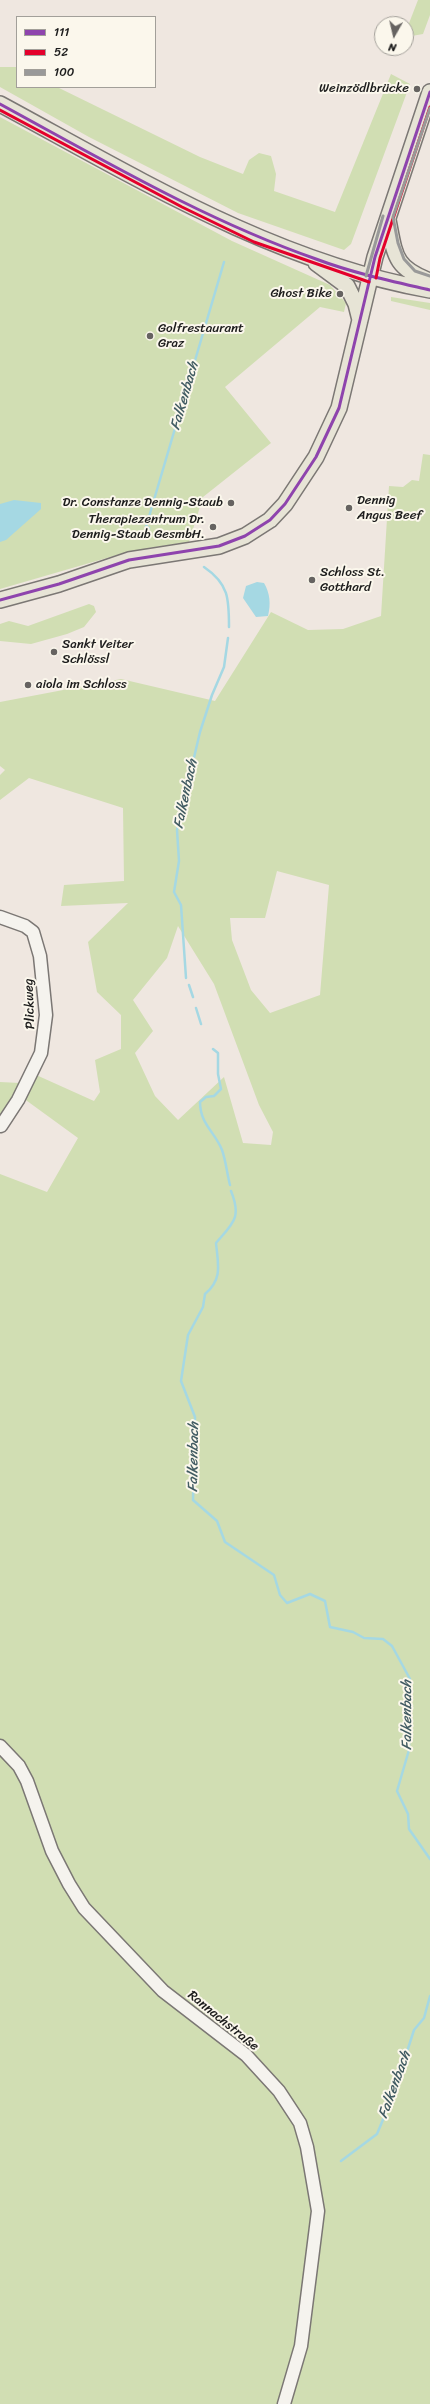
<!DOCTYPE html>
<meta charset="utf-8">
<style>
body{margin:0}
#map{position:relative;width:430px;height:2404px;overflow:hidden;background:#efe7e0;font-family:Sriracha,sans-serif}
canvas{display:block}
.legend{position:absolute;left:16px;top:16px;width:140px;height:72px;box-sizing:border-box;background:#fbf7ec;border:1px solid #a29f99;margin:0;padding:5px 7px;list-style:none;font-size:12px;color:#1c1c1c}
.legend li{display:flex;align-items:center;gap:8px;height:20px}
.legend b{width:20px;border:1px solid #a29f99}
.north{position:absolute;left:374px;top:16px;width:40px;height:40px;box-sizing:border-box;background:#fbf7ec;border:1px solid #a29f99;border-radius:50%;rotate:188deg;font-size:11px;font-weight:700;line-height:16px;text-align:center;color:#1c1c1c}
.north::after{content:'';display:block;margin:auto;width:14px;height:18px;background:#666361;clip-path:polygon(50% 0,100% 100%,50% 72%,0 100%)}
</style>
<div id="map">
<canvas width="430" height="2404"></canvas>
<ul class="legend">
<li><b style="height:5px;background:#8e44ad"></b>111</li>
<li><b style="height:5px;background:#e4002b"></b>52</li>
<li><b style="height:5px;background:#999"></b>100</li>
</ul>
<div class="north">N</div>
</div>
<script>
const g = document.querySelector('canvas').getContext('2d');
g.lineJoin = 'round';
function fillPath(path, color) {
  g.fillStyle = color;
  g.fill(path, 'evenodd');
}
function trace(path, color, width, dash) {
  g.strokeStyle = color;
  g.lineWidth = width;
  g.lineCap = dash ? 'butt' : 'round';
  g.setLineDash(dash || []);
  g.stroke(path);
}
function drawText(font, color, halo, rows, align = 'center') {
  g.font = font + ' Sriracha,sans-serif';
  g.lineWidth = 4;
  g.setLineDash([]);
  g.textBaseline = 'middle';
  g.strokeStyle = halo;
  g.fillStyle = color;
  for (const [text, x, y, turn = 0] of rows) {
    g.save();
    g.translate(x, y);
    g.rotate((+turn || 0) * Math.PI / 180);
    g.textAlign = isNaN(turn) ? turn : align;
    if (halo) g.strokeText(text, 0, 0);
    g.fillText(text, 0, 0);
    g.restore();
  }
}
fillPath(new Path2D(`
 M418,0H430V15L423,34L406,37V31Z
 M0,67H17V87H57L200,157L243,174L249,160L259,153L271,156L276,174L274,191L335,212L391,74L410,84L351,244L344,250L238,213L89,137L0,87Z
 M0,117L232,241L330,285L346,303L344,312L320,307L225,387L271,443L203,497L189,542L148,548L138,553H124L0,589Z
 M391,297L430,303V310L391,301Z
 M423,454L430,455V2404H0V1174L47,1192L78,1138L23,1098L34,1074L94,1101L100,1092L95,1060L121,1049V1015L97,992L88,942L128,903L61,906L64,885L124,881L123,808L29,778L0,800V775L5,770L0,766V702L121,679L215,701L271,612L308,630L343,629L381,616L389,486L403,487L412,480L419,481ZM277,871L329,885L320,995L270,1013L251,990L232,940L230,918H265ZM178,926L214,984L259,1105L273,1132L271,1145L243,1143L224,1077L178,1120L155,1096L135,1053L153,1031L133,1000L167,958Z
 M89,604L94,606L96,612L84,627L67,634L31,644L0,641V624L9,621L28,626Z
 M0,1082L20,1083L8,1110L0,1117Z`), '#d1deb3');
fillPath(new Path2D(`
 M14,500L41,503V509L6,540L0,542V504Z
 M257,582L264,583C270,593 271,604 268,616L256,617L243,598L246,586Z`), '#a5d8e3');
trace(new Path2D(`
 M149,528L146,527L224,262
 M204,567C229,584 229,599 229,627
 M186,978L181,905L174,892L179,861L177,830L200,732L212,695L224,667L228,638
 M189,985L193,997
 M196,1008L201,1024
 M213,1049L218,1053V1074L221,1089L214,1096L206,1097L200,1102C200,1124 215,1132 222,1150C226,1161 227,1174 230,1185
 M231,1191C242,1218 233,1223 216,1243C218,1264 223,1279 205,1294L203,1307L188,1335L181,1381L195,1417L193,1500L217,1521L225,1542L274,1575L280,1595L287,1603L310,1594L325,1601L330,1627L353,1632L364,1638L383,1639L392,1646L410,1679L409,1750L397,1791L408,1814L409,1829L430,1859
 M341,2161L377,2134L392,2098L414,2030L424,2018L430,1996`), '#a5d8e3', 2.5);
const minor = new Path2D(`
 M0,917L25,926L33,932L40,956L46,1015L41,1053L18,1100L1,1126
 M0,1746L19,1766L27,1781L52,1851L69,1884L84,1908L163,1991L246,2055L279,2091L300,2123L307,2147L318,2211L301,2346L284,2404`);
const major = new Path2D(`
 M0,104C137,178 274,262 430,290
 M388,220C395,255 394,268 430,281
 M316,263L347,286L356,304L360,320
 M0,600L59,584L129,560L219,546L245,536L270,520L285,504L316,457L339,408L375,257L430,92`);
trace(minor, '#7b7774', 15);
trace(major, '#7b7774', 18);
trace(minor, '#f5f3ee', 12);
trace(major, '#e7e4d6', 15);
trace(new Path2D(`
 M0,104C103,160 205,220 316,259C353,273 391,281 430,290
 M0,600L59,584L129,560L219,546L245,536L270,520L285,504L316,457L339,408L375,257L430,92`), '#8e44ad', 3);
trace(new Path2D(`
 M0,110L182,207L254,242L369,282
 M376,278L380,258L430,107`), '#e4002b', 3);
trace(new Path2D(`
 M430,108L393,217L398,243L404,259L415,271L430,276
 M366,276L383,216`), '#999', 3);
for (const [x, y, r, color] of [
 [417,89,4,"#666361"],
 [340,294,4,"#666361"],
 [150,336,4,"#666361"],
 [231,503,4,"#666361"],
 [349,508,4,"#666361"],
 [213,527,4,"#666361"],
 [312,580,4,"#666361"],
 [54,652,4,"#666361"],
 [28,685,4,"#666361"]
]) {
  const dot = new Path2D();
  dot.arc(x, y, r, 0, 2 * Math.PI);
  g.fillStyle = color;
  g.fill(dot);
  trace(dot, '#fbf7ec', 1.5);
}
drawText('13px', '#1c1c1c', '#fbf7ec', [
 ["Weinzödlbrücke",409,89,"right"],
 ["Ghost Bike",332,294,"right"],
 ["Golfrestaurant",158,329],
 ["Graz",158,344],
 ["Dennig",357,501],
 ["Angus Beef",357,516],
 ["Dr. Constanze Dennig-Staub",223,503,"right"],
 ["Therapiezentrum Dr.",205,520,"right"],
 ["Dennig-Staub GesmbH.",205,535,"right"],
 ["Schloss St.",320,573],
 ["Gotthard",320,588],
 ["Sankt Veiter",62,645],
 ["Schlössl",62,660],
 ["aiola im Schloss",36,685]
], 'left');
drawText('13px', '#1c1c1c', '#fbf7ec', [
 ["Plickweg",30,1004,-92],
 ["Rannachstraße",223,2021,39]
]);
drawText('italic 14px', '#415b62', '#fbf7ec', [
 ["Falkenbach",185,396,-74],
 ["Falkenbach",186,794,-78],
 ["Falkenbach",194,1457,-89],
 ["Falkenbach",407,1715,-90],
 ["Falkenbach",395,2085,-70]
]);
</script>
